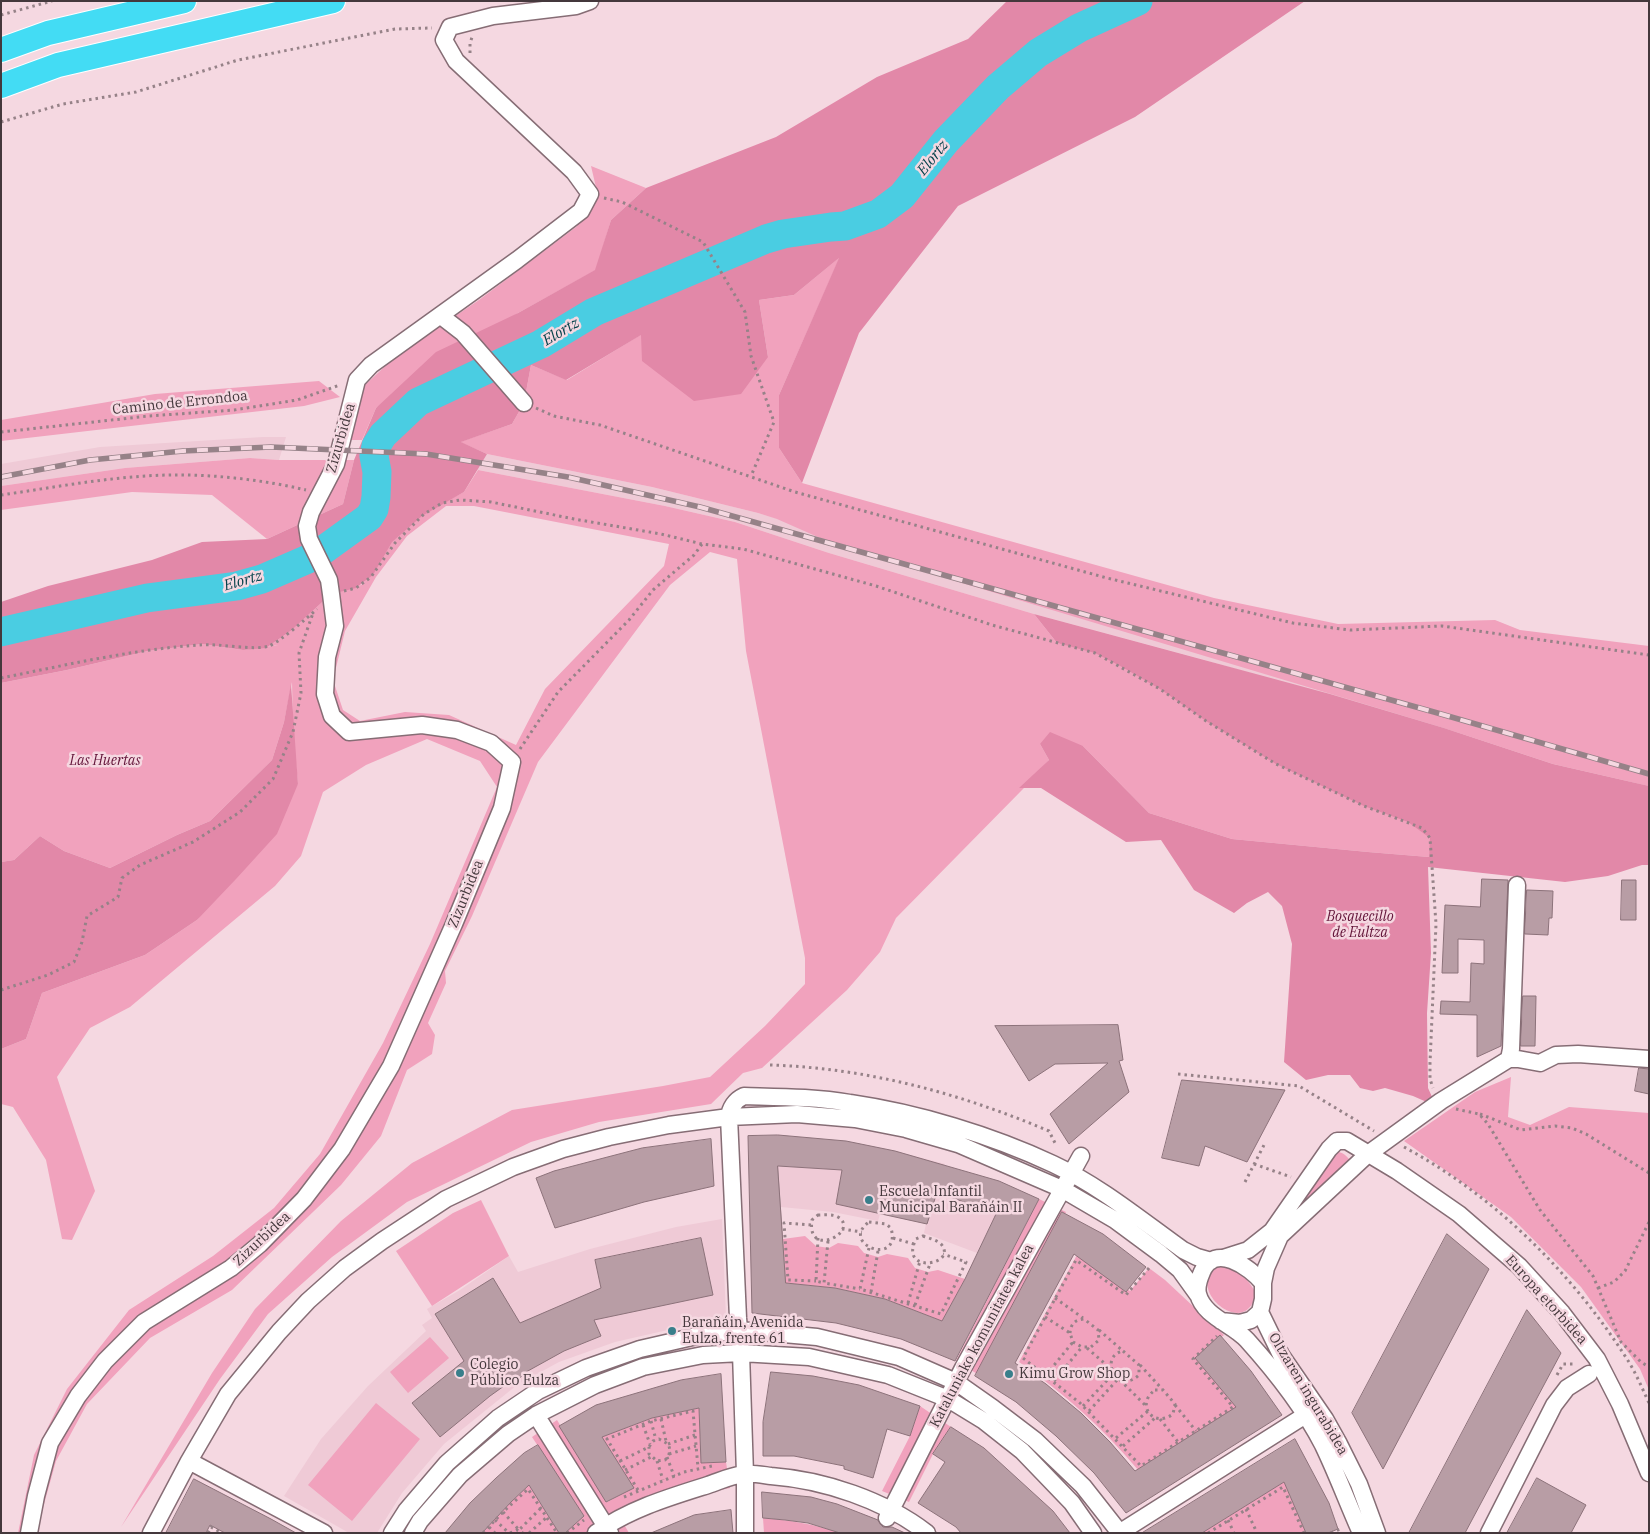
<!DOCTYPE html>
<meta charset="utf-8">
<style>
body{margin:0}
#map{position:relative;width:1650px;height:1534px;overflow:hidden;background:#f5d8e1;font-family:"IBM Plex Serif",serif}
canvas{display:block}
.frame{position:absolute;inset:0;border:2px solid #44383c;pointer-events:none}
</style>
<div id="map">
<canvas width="1650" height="1534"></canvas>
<div class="frame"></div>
</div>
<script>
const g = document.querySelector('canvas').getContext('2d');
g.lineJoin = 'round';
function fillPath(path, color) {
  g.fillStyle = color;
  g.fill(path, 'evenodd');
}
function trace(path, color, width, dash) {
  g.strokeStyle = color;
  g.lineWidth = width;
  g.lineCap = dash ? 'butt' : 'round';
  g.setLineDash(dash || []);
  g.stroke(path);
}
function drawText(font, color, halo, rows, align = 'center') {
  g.font = font + ' "IBM Plex Serif",serif';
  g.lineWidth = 5;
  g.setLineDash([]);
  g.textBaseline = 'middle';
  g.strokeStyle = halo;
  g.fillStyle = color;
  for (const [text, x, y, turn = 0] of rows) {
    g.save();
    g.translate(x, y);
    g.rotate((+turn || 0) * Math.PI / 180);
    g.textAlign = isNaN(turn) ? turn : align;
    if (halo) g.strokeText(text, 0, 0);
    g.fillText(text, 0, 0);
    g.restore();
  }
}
fillPath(new Path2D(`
 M263,437H286L279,460L250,458L125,468L1,486V464L100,447Z
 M427,442L652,487L758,513L1077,604L1649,760V787L1201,659L1034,614L829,553L735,522L665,506L478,470L426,466Z
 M846,1141L895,1151L945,1164L937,1192L996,1214L977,1253L924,1233L926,1224L880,1214L878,1221L833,1212L781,1207L778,1166L841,1170Z
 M722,1219L726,1318L716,1319L615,1342L559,1362L517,1385L444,1444L402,1493L377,1533H349L284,1496L321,1439L368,1386L426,1331L422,1325L432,1318L427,1309L460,1290L509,1256L518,1272L590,1249L676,1227Z`), '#efcad6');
fillPath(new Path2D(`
 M591,166L646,188L611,220L596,270L518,313L376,408L362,440H346L364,386L396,356L479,300L576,227L598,196Z
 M840,257L779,395V448L802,483L1214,598L1338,624L1495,620L1520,630L1649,646V786L1553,764L1444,728L836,545L777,519L758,513L652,487L487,454L460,442L512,424L524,403L531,365L567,380L642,334L768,357L759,300L794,295Z
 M319,381L340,397L304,406L1,441V420L155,394Z
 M250,458L279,460H354L343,504L267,539L212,495L132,492L1,510V486L125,468Z
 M478,470L665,506L735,522L829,553L1034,614L1057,643L1096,652L1410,821L1432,838L1429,857L1368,852L1232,839L1149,813L1083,746L1040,744L1049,760L1023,789L896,918L880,952L847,990L762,1068L743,1073L711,1104L599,1122L531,1142L407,1202L332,1257L268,1314L220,1379L121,1527L212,1373L255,1309L341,1221L412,1163L512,1110L663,1086L710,1077L765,1026L805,984V958L746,651L737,559L710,552L670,585L538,762L472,916L445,971L446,983L428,1023L435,1035L432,1054L407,1070L381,1136L341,1185L232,1290L150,1338L87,1404L56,1461L36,1533H18L34,1455L67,1389L129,1310L213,1256L274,1208L320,1154L383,1043L430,944L497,787L480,761L427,739L366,765L323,792L301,856L275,886L130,1007L90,1028L57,1077L95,1191L72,1240L62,1239L46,1160L13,1107L1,1104V1049L26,1039L42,993L145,955L197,920L298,784L293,732L292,682L284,722L272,760L210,821L177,835L110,868L64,851L40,836L14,860L1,862V683L67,670L148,651L202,644L243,650L278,645L269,646L292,630L331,594L361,585L373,574L390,543L420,515L464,492ZM446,506H474L669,544L664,566L545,689L516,745L449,715L405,712L360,721L343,710L333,680L345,631L376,577L407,536Z
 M1511,1077L1508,1117L1530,1125L1569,1107L1649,1113V1390L1640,1369L1581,1287L1511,1217L1404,1141L1475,1092Z
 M1332,1152C1340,1151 1344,1153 1349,1159L1348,1168L1284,1226Z
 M1039,1199L1066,1212L979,1375L956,1361Z
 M481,1200L509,1256L432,1306L396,1251L453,1213Z
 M805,1236L816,1246L829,1248L838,1243L858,1246L864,1253L878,1257L887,1254L908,1258L915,1268L928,1272L938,1270L965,1279L942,1321L885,1299L835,1288L786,1283L783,1239Z
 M1078,1253L1130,1291L1149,1268L1165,1280L1224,1335L1199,1357L1240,1406L1139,1471C1101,1426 1067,1396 1019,1362Z
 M1222,1265C1238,1269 1248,1279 1256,1293C1246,1344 1178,1283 1222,1265Z
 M430,1337L449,1358L408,1393L390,1372Z
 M376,1403L420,1439L352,1521L308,1485Z
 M920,1406L951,1427L933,1454L909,1502L882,1491L910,1436Z
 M699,1408L701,1463L726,1462L730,1488L687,1497L622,1521L629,1533H565L584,1516L532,1437L557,1420L607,1502L633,1488L602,1437L652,1418Z
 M1284,1482L1306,1533H1202Z
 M529,1485L559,1533H482L511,1502Z
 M763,1518C789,1520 814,1524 840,1533H764Z`), '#f1a2bd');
fillPath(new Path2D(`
 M1007,1H1305L1135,117L958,206L859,333L802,483L779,448V395L839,258L794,295L759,300L768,357L741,394L694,401L642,361L641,335L566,380L531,365L524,403L512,424L461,442L487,454L464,492L422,516L392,542L373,575L356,588L331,594L292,630L266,648L243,650L202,644L148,651L67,670L1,683V602L48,586L152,560L202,542L267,539L343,504L354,460L376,408L436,352L518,313L595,270L611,220L646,188L776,137L877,77L968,39Z
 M1034,614L1330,694L1444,728L1553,764L1649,786V865H1642L1608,876L1565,882L1428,867L1431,953L1427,1013L1428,1088L1433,1099L1429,1103L1413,1096L1385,1088L1373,1091L1360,1088L1350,1075H1328L1306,1080L1284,1062L1292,944L1282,906L1268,892L1247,903L1234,913L1194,890L1161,840L1126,842L1041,788H1019L1049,760L1040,744L1050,732L1083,746L1149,813L1232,839L1368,852L1429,857L1430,838L1408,822L1364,806L1276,764L1206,721L1160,689L1122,667L1095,653L1057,643Z
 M291,684L298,784L277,834L236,879L197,920L145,955L42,993L26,1039L1,1049V862L14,860L40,836L64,851L110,868L177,835L210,821L272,760L284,722Z`), '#e288a8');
trace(new Path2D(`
 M1,632L147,598L237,586L262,579L315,556L369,517L374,509L376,497L377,472L374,456L376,446L383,435L418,402L541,344L594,312L766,239L783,234L831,227L845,226L878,214L902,196L946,141L998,87L1038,53L1079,28L1138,1`), '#4acde2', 29);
const building = new Path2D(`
 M1482,879L1508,880L1501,1046L1477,1057V1015L1440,1014L1441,1001L1470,1002L1471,963L1484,964V940L1458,939V973H1442L1445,905L1480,907Z
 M1622,880H1636V920H1621Z
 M1527,890L1553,891L1552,918H1549L1548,935L1525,934Z
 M1523,996H1536L1535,1046H1521Z
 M1118,1025L1123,1060L1119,1061L1129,1092L1069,1144L1050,1114L1108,1063L1055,1064L1029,1081L995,1026Z
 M1639,1068L1649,1069V1094L1635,1091Z
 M1182,1080L1285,1090L1247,1162L1205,1146L1199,1166L1162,1158Z
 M778,1135L846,1141L895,1151L999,1181L1039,1199L955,1361L901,1339L836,1323L752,1313L748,1136ZM778,1166L842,1170L836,1204L927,1224L937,1192L996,1214L965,1279L942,1321L885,1299L835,1288L786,1283Z
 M711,1139L714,1186L644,1202L555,1228L536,1178L554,1171L642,1148Z
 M1062,1212L1103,1234L1146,1267L1126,1292L1074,1254L1015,1363L1046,1384L1081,1413L1110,1442L1135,1471L1236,1407L1195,1358L1220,1335L1251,1371L1282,1415L1126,1513L1094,1473L1056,1436L1016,1402L975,1376Z
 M1447,1234L1489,1269L1383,1469L1352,1413Z
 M701,1238L713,1295L594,1320L601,1336L564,1351L526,1372L516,1382L504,1386L490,1396L440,1437L412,1403L464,1361L435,1314L493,1278L520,1323L601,1288L595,1260Z
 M1527,1310L1561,1353L1465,1533H1409Z
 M771,1372L813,1376L859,1385L920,1406L910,1436L887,1429L873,1478L844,1469V1466L794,1456H763V1422Z
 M721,1374L726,1462L701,1463L699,1408L652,1418L602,1437L634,1488L606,1502L559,1426L596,1405L681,1380Z
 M951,1427L984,1448L1053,1511L1070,1533H961L956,1527L918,1503L945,1462L933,1454Z
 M1295,1439L1329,1503L1338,1529L1328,1533H1306L1284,1482L1202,1533H1142Z
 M538,1445L584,1516L565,1533H559L529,1485L511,1502L482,1533H445L470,1503L496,1478L524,1453Z
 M1537,1478L1586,1505L1571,1533H1507Z
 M194,1479L271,1519L296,1533H225L210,1525L206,1533H166Z
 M762,1492L811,1497L837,1504L878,1520L883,1527H892L905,1533H840L808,1523L785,1520L763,1518Z
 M731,1510L733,1533H651L694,1515Z`);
fillPath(building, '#b89da5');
trace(building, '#8c727a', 1);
const minor = new Path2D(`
 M441,316L463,333L524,403
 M1509,1059H1518L1540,1063L1556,1055L1578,1054L1649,1059
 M1223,1258L1248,1250L1272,1231L1329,1149L1337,1141H1347L1397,1171L1459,1214L1519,1266L1562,1313L1597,1359L1620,1404L1649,1473
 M1263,1283C1250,1267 1214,1242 1202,1272C1199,1279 1196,1286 1198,1294C1204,1317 1233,1324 1247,1340C1274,1370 1305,1410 1323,1445C1337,1474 1348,1504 1361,1533
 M1260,1312L1281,1355L1325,1419L1339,1444L1359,1484L1377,1533
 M1221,1321L1240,1323L1251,1320L1260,1312L1263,1299V1283L1266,1268L1280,1236L1368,1154L1441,1101L1509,1059L1511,1049L1517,885
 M536,1415L610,1533
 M189,1461L324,1533
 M887,1518L963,1368L1081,1156
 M29,1533L36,1496L50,1443L78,1396L105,1361L144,1322L231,1268L260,1244L304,1199L342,1149L391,1066L454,924L502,808L512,762L491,743L457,730L422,725L349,732L332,716L325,694L327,657L335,626L331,594L329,580L309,539L307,526L311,512L336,464L357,380L371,365L517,260L581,211L590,194L574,172L456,61L444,40L450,27L493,16L576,6L590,1
 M151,1533L189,1461L228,1394L279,1332L308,1301L345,1268L382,1241L446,1199L513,1167L563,1149L609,1137L669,1125L729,1117L797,1114L855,1119L906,1129L958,1144L1062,1189L1115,1220L1161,1254L1180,1270L1198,1295
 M392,1533L406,1511L447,1463L498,1418L538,1391L586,1368L640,1349L701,1335L739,1330L817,1337L899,1357L956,1382L993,1408L1035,1440L1083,1486L1120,1533
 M413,1533L420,1521L460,1475L508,1434L536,1415L595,1385L643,1367L703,1355L741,1353L809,1357L888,1375L948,1399L984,1421L1022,1451L1072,1503L1093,1533
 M596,1533C629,1509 670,1497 708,1485C720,1481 732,1475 745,1474C753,1473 763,1475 771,1476C824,1480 884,1500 927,1533
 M745,1533V1474L741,1353L738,1318L729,1117C730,1108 735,1100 744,1096C779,1097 815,1097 850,1103C918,1113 991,1135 1053,1164C1100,1186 1141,1220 1183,1250L1197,1257L1211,1261
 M1119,1533L1304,1416
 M1489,1533L1554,1405L1567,1388L1589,1374`);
const highway = new Path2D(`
 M1,50L48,33L184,1
 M1,86L58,65L333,1`);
trace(minor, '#866d75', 19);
trace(highway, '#fff', 26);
trace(new Path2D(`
 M1,15L52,1
 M470,53V44L472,37
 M1,122L63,104L136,92L238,60L395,29L432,28
 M604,198L622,202L703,242L745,312L751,356L774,422L751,476
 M536,408L554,416L600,425L795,492L1107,578L1293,623L1350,630L1442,626L1649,655
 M1,432L149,416L234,410L297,400L340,385
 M1,495C57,487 113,476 169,475C213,474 264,480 306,490
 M344,591L356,588L371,577L395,543L424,514L442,503L460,500L491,502L574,519L661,534L702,544L743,549L876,586L992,625L1095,653L1160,689L1206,721L1276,764L1364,806L1422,828L1430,838L1436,924L1430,1063V1079L1433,1088
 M1,678C67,665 134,649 200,645C218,643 255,651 269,646C281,641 307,618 317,609
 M520,749L558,692L629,620L653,590L694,555L702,544
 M1,990L48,975L74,962L82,942L87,916L118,897L122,878L140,865L193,842L240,812L273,779L293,732L301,693L299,653L313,613
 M770,1065C867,1068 959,1093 1049,1131L1055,1143
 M1178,1074L1299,1086L1374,1131
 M1456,1109L1479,1114L1488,1124L1540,1210L1593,1276L1621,1342L1641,1362L1649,1367
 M1480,1114L1521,1130L1555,1126L1572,1128L1586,1134L1649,1173
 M1404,1147C1495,1196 1572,1273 1627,1359C1636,1373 1642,1388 1649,1403
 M1254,1164L1291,1177
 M1245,1182L1264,1145
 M818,1215C824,1215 833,1214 838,1217C861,1231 806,1260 812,1220Z
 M869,1222L886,1224L891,1228C902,1268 838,1244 869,1222Z
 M811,1225L784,1223L788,1280L816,1281
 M842,1229L862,1232
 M923,1236C928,1238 937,1240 941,1244C959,1265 898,1275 916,1239Z
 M818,1238L816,1281L824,1283
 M893,1238L914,1244
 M828,1241L824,1283L860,1289
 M869,1248L860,1289L941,1314L966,1262L943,1254
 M1149,1268L1126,1295L1076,1260L1023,1358L1080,1403L1141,1466L1233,1407L1193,1359L1217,1336
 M1598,1288L1614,1282L1625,1271L1649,1222
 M871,1292L878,1251
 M1055,1298L1083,1318
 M908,1303L920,1261
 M915,1305L930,1264
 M1045,1317L1070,1333L1073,1342L1082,1347H1091L1099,1340L1098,1330L1084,1319C1075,1320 1071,1323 1070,1333
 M1099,1330L1123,1351
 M1087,1348L1111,1369
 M1123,1351L1139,1365V1375C1117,1396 1098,1356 1123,1351Z
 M1140,1365L1163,1390
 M1046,1375L1073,1342
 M1557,1375L1563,1364H1574
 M1120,1380L1146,1406
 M1054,1381L1082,1347
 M1155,1390H1163L1175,1404L1173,1414C1153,1429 1135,1404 1155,1390Z
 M1175,1405L1196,1431
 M1083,1406L1113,1374
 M1089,1411L1118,1379
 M661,1419L666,1441
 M1160,1419L1178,1442
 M651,1421L656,1440
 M643,1425L650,1444
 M1116,1438L1148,1411
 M668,1444L695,1435
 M1123,1446L1155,1418
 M669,1454L696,1446
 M667,1457L674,1476H675
 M620,1461L649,1447L653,1441L659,1439L668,1444C671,1450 670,1455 665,1460L657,1461L649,1454V1447
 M657,1461L663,1480
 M625,1470L651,1457
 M638,1490L607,1439L651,1421L693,1411L698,1468
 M624,1497L684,1472L712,1466
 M1246,1509L1257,1533
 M503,1512L519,1530L541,1508
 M495,1520L509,1533
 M1228,1520L1234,1533
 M489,1527L495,1533
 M208,1533L211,1527L222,1533
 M483,1533L503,1512L528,1489L557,1533
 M510,1533L517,1530L523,1533
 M529,1533L547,1517
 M567,1533L584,1520
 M1208,1533L1283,1487L1304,1533
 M1331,1533L1340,1529`), '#968288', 3, [2.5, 4]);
trace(minor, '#fff', 16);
trace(highway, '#43dcf4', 24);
const rail = new Path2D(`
 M1,477L90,460L183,451L271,447L426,454L568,477L700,507L1434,712L1649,774`);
trace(rail, '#968288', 5.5);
trace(rail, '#f5d8e1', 4, [11]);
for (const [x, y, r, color] of [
 [869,1200,5,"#397f8b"],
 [672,1331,5,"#397f8b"],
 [460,1373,5,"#397f8b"],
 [1009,1374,5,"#397f8b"]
]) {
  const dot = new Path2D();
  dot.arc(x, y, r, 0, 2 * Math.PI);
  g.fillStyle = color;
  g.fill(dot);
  trace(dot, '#f5d8e1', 2);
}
drawText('14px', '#44383c', '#f5d8e1', [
 ["Camino de Errondoa",180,403,-6],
 ["Zizurbidea",341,438,-74],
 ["Zizurbidea",466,894,-68],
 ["Zizurbidea",262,1239,-43],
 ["Europa etorbidea",1546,1300,48],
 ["Kataluniako komunitatea kalea",982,1336,-62],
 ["Oltzaren ingurabidea",1308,1394,59]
]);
drawText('italic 14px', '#631439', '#f5d8e1', [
 ["Las Huertas",105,761],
 ["Bosquecillo",1360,917],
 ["de Eultza",1360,933]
]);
drawText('14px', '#44383c', '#f5d8e1', [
 ["Escuela Infantil",879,1192],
 ["Municipal Barañáin II",879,1208],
 ["Barañáin, Avenida",682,1323],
 ["Eulza, frente 61",682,1339],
 ["Colegio",470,1365],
 ["Público Eulza",470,1381],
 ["Kimu Grow Shop",1019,1374]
], 'left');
drawText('italic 15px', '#04414a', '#f5d8e1', [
 ["Elortz",933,158,-51],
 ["Elortz",561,332,-31],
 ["Elortz",243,581,-16]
]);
</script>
